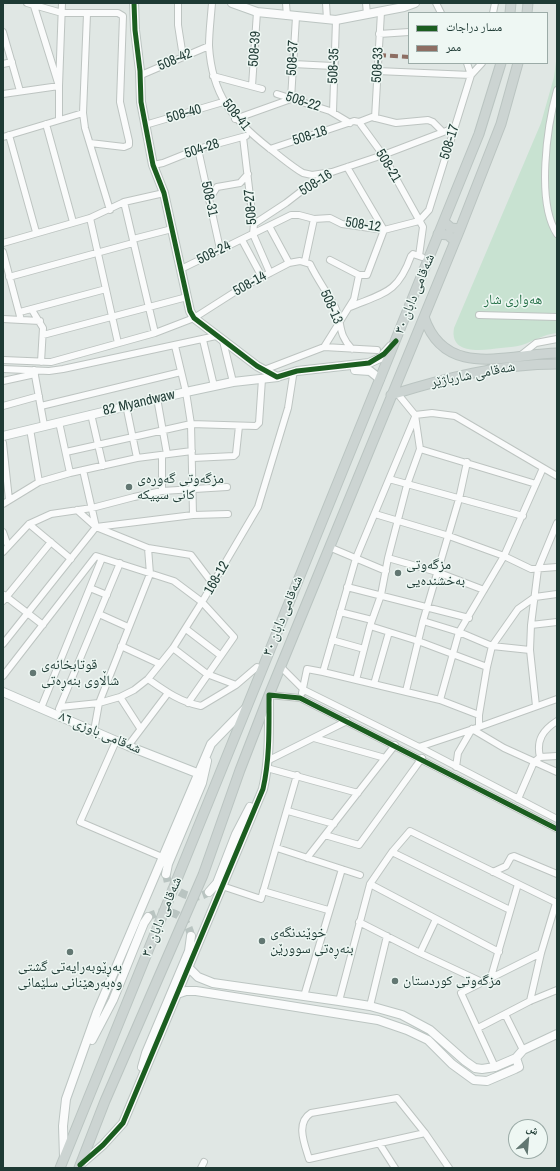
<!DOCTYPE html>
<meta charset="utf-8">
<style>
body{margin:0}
#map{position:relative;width:560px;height:1171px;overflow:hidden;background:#e0e7e4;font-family:"Archivo Narrow","Noto Naskh Arabic",sans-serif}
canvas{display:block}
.frame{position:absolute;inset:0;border:4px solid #1e3a34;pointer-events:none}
.legend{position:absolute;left:408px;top:12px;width:140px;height:52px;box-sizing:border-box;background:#eef7f3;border:1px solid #9baba7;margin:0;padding:5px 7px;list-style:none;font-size:12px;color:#1e3a34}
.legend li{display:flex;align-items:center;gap:8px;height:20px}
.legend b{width:20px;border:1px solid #9baba7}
.north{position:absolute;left:508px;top:1119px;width:40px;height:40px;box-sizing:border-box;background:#eef7f3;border:1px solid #9baba7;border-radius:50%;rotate:26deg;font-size:11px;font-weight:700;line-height:16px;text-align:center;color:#1e3a34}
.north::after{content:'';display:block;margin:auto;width:14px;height:18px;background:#627772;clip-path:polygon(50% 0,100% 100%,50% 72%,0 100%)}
</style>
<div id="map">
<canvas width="560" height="1171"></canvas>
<div class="frame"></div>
<ul class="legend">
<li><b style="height:5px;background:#1b5e20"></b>مسار دراجات</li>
<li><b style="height:5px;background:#8d6e63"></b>ممر</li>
</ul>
<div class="north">ش</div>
</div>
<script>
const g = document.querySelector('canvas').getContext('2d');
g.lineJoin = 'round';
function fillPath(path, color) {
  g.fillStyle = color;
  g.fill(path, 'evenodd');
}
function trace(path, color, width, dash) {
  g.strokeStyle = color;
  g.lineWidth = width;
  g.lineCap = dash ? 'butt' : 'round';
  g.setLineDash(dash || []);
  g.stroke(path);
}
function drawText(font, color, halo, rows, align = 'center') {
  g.font = font + ' "Archivo Narrow","Noto Naskh Arabic",sans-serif';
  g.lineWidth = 3;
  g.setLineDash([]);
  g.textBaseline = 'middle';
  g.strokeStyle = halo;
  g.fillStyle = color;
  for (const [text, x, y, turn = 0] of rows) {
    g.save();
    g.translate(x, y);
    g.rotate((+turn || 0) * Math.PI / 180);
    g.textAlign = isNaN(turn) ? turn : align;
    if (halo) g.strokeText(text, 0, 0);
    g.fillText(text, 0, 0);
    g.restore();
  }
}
fillPath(new Path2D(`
 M557,54V333C544,334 534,341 522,345C515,347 507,347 501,348C484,350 449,356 454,328L541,123L554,77Z`), '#c8e2d1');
trace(new Path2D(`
 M166,874L168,883C180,894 194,902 209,892
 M148,917C167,906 187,913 191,936`), '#b9c4c1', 8, [8, 4]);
const street = new Path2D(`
 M27,3L62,13H118L123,16L120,102L129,141V145L124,147L90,143
 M178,3V25L183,57
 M212,3C211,17 209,32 209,46C212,95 232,119 269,148C280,156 291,166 303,173L312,175L332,172
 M286,3L287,16
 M326,3L327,19
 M366,3L367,14
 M436,3L441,13
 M34,6L59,86V120
 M493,13L495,3
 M87,14L83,113L85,128L110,210
 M3,32L20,91
 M379,34L409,32
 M467,63L471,75
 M3,64L12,62
 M293,64L333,66
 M377,71L471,75
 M141,75L209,46
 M471,75L482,63
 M213,76L262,89
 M252,86L257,12
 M557,90C547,126 536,202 557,234
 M3,94L59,86L62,3
 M277,94L330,111L350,123
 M333,112L336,20
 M375,118L381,12
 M235,119L291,99L296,17
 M359,122L372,117L396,123L428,120L433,122L443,132
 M46,124L73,222
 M145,125L223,102
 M9,135L36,232
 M3,137L83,113
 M243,137L251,205L254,224L253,234L270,273
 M198,149L220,249
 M270,149L354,121L359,122L383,155L423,227L419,256
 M153,165L163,163L198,149L246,136
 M209,200L217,187L240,183L248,174
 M124,202L155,333
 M90,218L118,343
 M254,224L286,203L308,186L332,172L383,155L454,128
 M269,226L289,263
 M133,239L172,229
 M242,240L262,277
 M3,243L90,218L124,202L164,193
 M3,252L21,320
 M330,260L359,275H367L384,230L347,167
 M305,261L314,219
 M181,269L291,215H299L314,219L330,218L342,224L384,230L419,221L429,210L471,75
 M9,277L133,243
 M350,307C384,293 398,293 411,256L413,254L422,257
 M32,310L43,328L41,362
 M20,312L106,289
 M479,315L557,317
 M3,319L40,321
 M43,335L187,297
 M203,340L214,386
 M223,341L233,382
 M175,346L186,392L191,424L193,515
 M324,347L354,299L359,275
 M521,355L536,343L557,339
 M3,360L51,362L155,333L194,318L241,288L289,263L300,261L310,264C317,279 327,292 335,307C343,325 337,333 352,349
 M3,369L49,371L63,369L216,336
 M34,370L44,425
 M264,370L324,347L377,350
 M3,381L35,374
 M397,393L415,415L432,413L455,416L557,476
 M157,398L167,454
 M126,405L137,458
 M3,406L39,396
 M41,406L181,372
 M91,414L103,466
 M59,422L70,473
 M30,429L39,482
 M3,443L9,500
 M420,449L536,484
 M66,452L191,424L256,426L259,423L262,379
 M162,455V491
 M193,458L234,456L236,454L239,426
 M83,470L96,527
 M389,479L523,516
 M3,504L39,482L70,473L137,458L192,451
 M77,510L96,527L148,548L191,555L213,584
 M375,514L449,536L504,556L531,569L557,567
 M29,524L71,559
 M3,532L8,546
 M329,547L386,571
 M3,552L29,524L51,514L92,508L134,497L162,491L227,487
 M388,558L437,572L484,590
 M347,587L469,618
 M90,588L107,595
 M4,595L43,625
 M3,601L51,542
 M340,612L372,620
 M99,614L128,627
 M423,621L459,632L492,646L530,650
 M531,625L557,622
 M370,626L418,641L487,667
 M186,629L220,655
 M332,640L364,649
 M3,644L96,527L193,515L228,514
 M121,646L160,664
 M173,648L207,674L236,685L257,667L261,669
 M281,667L304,690L419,747L557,819
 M323,672L356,558L415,417
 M3,676L96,556L174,581L202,602L234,637L188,703
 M148,679C165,691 180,702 201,706L236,685
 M356,680L370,626L381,595L388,558L407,485L420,449L415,415
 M374,684L389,632
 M406,691L423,621L459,499L467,462
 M302,693L307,669L323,672L440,700L479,715V727L557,699
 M269,695L300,698L557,829
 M120,697L140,728
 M440,700L459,632L504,556L543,468
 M536,706L530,650L531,625L538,569L557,523
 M60,707L99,703L120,697L134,690L148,679L173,648L202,602L258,507L288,408L293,376
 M41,708L102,558
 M59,709L120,563
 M479,715L487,667L492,646L518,609L535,597L557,594
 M472,729L504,748L557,772
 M94,731L99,703L150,574L148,548
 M314,738L385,758
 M116,741L80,822L162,857
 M128,746L168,693
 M419,747L476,728
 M540,757C536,740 543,730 557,721
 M267,761L347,721
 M456,767L458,753L472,729
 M267,768L358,793
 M518,799L534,762L540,757L557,756
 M288,811L334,824
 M325,835L359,845L422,758
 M277,848L360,875
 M392,852L510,910
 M307,858L395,745
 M493,872L506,866L511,857L514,856L557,874
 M370,884L499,952
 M222,886L261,899L297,775
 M263,891L328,910
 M359,922L420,953L482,982
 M420,953L436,919
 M491,977L518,884
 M304,996L342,869
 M339,1001L370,884L392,852L410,831L557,903
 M530,1001L541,953L556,903
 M370,1006L387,936
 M505,1014L523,1050
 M478,1028L530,1001L557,990
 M495,1067L461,993L541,953
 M425,1133L309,1159C305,1145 295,1123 311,1113L397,1098L425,1133L449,1168
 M379,1143L395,1168
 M201,1168L204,1162`);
const secondary = new Path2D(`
 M134,3L135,30L140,71L141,102L153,165L164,193L190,311L194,318L257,366L277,377L297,371L369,363L380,358L391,346
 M232,3L257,12L336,20L404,7L415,3
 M355,370L370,371L380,379
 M3,436L186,392L233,382L278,377
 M3,692L128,746L197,773
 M166,874L168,864L202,783L207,761
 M209,892L217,883L236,834L250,807
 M188,967L198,977L213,983L339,1001L370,1006L402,1015L430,1030L465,1061L475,1068L482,1069L495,1067L516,1058L523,1050L557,1034
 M177,994L186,991H196L378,1020L407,1030L428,1040L452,1064L474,1080L487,1081L515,1069L519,1067L516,1058
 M92,1040L113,1000L144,923L148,917
 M142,1067L146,1053L189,951L191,936
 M64,1157L63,1126L66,1099L97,1012L211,744L246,708
 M80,1165L103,1145L123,1123L263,789C270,759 269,729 269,699`);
const primary = new Path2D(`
 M510,13L511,3
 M527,13L528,3
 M444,222L451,228L460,229
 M438,234L448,235L455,241
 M424,317C445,380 508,354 557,353
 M391,395C445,378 500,364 557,364
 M60,1168L479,134L501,63
 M79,1168L105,1101L203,875L240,770L269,695L460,229L501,124L518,63`);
trace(street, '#bdc4c1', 8);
trace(secondary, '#bcc5c2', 10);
trace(primary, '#bac4c1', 11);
trace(street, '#fafbfb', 6);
trace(secondary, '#fafbfb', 8);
trace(primary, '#ccd4d2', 9);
trace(new Path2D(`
 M378,55L409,57`), '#8d6e63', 4, [8, 4]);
trace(new Path2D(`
 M134,3L135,30L140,71L141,102L153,165L164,193L190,311L194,318L257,366L277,377L297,371L369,363L384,354L396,341
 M80,1165L103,1145L123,1123L263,789C270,758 269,727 269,695L300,698L557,829`), '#1b5e20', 5);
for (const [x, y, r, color] of [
 [129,487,4,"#627772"],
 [398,573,4,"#627772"],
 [33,673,4,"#627772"],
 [262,941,4,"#627772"],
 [70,952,4,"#627772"],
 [395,981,4,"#627772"]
]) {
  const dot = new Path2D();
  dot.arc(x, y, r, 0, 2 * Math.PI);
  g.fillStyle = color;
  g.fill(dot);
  trace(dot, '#eef7f3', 1.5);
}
drawText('14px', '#1e3a34', '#eef7f3', [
 ["508-39",255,49,-86],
 ["508-37",293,58,-87],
 ["508-42",175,60,-23],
 ["508-33",378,65,-87],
 ["508-35",334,66,-88],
 ["508-22",303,102,18],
 ["508-40",184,114,-16],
 ["508-41",236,115,51],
 ["508-18",310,136,-18],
 ["508-17",450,142,-73],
 ["504-28",202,149,-18],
 ["508-21",388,166,59],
 ["508-16",316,183,-32],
 ["508-31",209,199,78],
 ["508-27",251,207,-95],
 ["508-12",363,225,9],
 ["508-24",214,253,-26],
 ["508-14",250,284,-29],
 ["شەقامی دابان ٣٠",415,294,-68],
 ["508-13",331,307,66],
 ["شەقامی شارباژێر",473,375,-11],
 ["82 Myandwaw",139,403,-13],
 ["168-12",217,578,-60],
 ["شەقامی دابان ٣٠",283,616,-68],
 ["شەقامی باوزی ٨٦",100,733,23],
 ["شەقامی دابان ٣٠",162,917,-68]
]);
drawText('14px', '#277249', '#eef7f3', [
 ["هەواری شار",513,300]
]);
drawText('14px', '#1e3a34', '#eef7f3', [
 ["مزگەوتی گەورەی",137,479],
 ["کانی سپیکە",137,495],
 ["مزگەوتی",406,565],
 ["بەخشندەیی",406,581],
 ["قوتابخانەی",41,665],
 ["شاڵاوی بنەڕەتی",41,681],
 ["خوێندنگەی",270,933],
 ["بنەڕەتی سوورێن",270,949],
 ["بەڕێوبەرایەتی گشتی",70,967,"center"],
 ["وەبەرهێنانی سلێمانی",70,983,"center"],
 ["مزگەوتی کوردستان",403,981]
], 'left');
</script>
